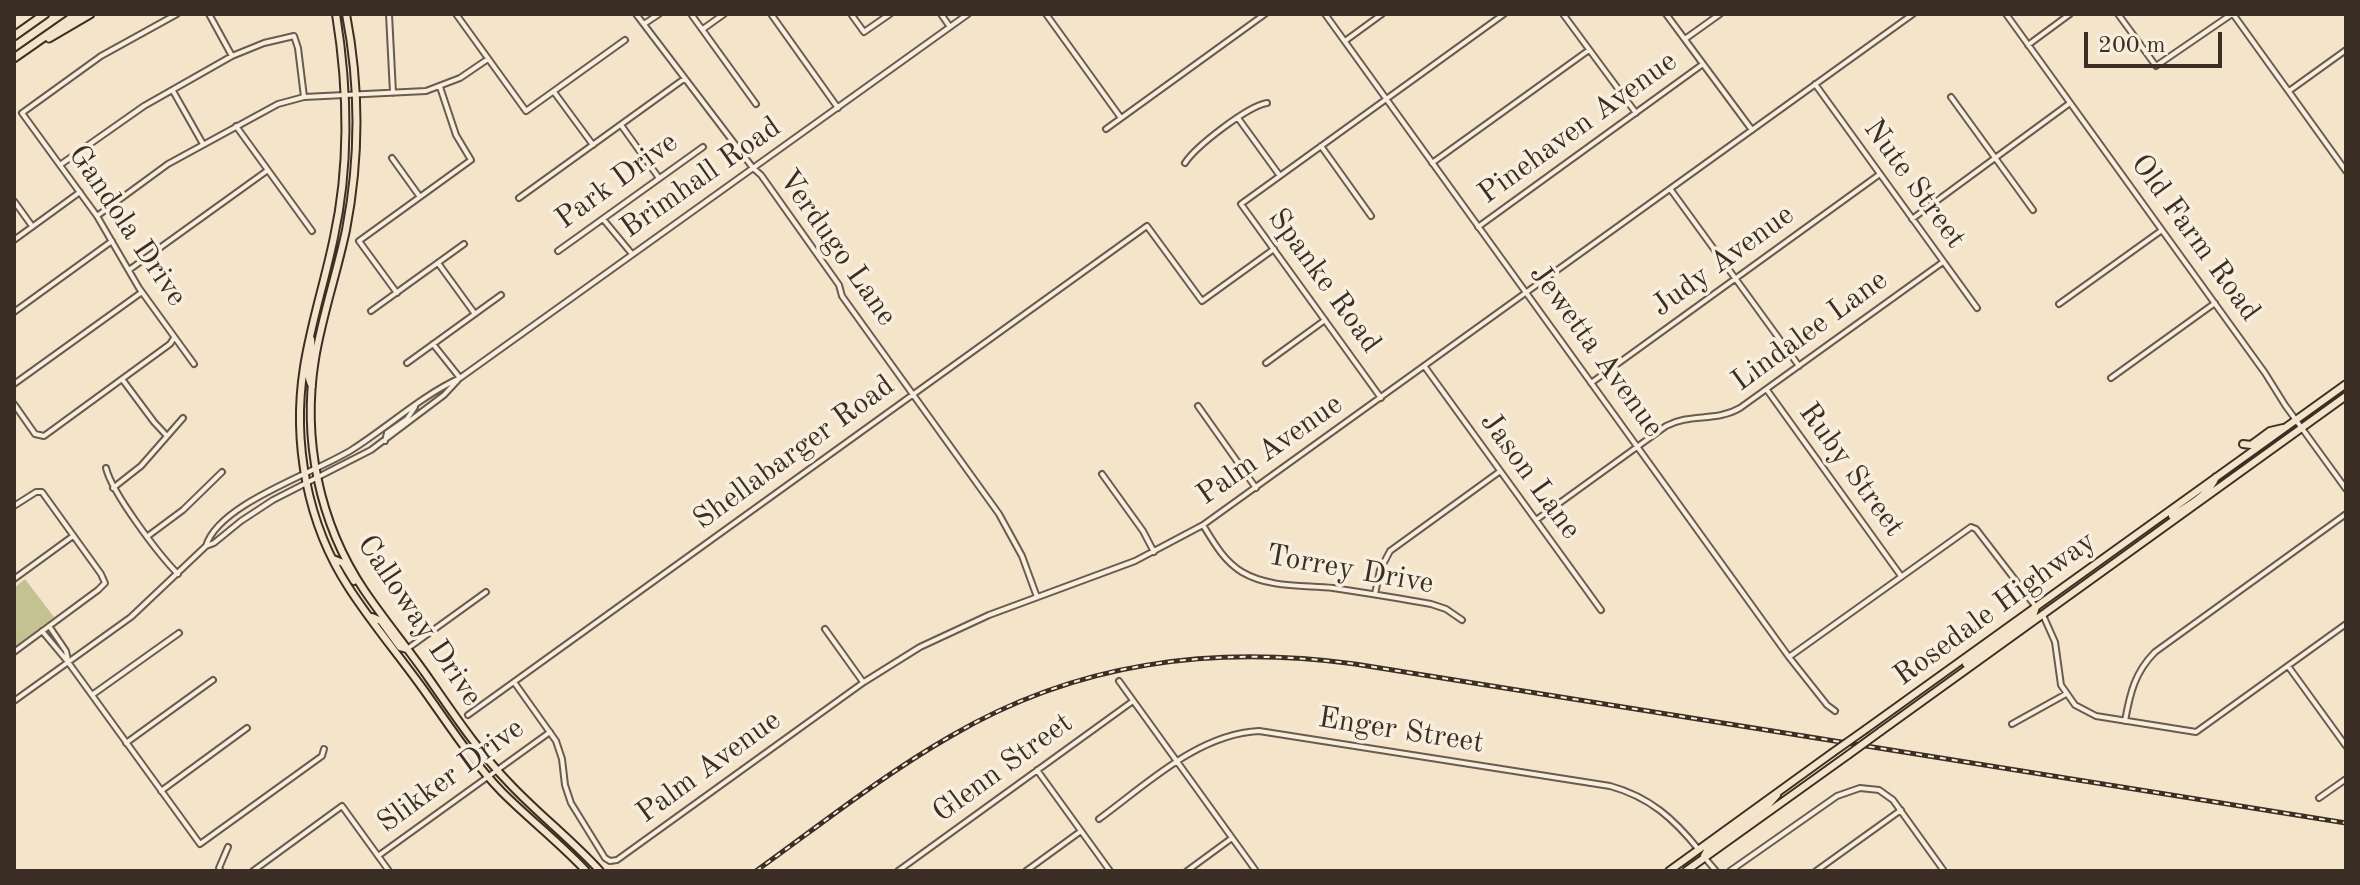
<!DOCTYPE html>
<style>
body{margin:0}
#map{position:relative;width:2360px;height:885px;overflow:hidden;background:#f4e5ca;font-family:"Old Standard TT",serif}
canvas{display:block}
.frame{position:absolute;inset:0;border:16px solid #3b2e24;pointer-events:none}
.scale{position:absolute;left:2084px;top:32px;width:138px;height:36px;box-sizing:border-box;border:4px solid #3b2e24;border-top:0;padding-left:10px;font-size:24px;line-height:28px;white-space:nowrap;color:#3b2e24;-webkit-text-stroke:6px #f8eedd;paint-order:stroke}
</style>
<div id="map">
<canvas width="2360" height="885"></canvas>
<div class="frame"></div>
<div class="scale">200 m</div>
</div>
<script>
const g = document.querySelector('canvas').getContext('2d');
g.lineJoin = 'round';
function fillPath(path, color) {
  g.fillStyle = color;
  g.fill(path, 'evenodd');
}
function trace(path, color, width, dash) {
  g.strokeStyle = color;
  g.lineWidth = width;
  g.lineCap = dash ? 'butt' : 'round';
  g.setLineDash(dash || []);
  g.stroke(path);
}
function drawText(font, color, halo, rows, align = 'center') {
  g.font = font + ' "Old Standard TT",serif';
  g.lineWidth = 7;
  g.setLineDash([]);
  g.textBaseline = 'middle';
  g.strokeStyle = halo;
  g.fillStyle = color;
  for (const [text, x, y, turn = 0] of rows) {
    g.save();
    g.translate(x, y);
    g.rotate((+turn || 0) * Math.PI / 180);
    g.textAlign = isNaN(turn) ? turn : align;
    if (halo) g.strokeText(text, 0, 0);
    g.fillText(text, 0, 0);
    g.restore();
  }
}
fillPath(new Path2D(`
 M25,579L54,617L14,647V588Z`), '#c4c291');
const minor = new Path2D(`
 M177,14L101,56L22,113L97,216L139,288L194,364
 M209,14L232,56
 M389,14L393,93
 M456,14L526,111L625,40
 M636,14L753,168L761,175L839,285L842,296L999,514L1022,556L1037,597
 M691,14L756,104
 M771,14L838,108
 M851,14L864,32L890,14
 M941,14L950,27
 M1046,14L1121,118
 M1325,14L1789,657L1827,705L1835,711
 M1563,14L1636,113
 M1666,14L1752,130
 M2006,14L2265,373L2285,405L2346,489
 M2118,14L2156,66L2232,14
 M2233,14L2346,171
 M644,24L659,14
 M703,29L724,14
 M1685,39L1720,14
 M1345,41L1382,14
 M2028,45L2070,14
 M1815,84L1977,308
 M173,91L203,144
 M2289,91L2346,50
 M554,92L593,145
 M1951,97L2033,210
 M1238,118L1280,176
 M621,125L659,178
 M236,126L312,231
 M1106,129L1265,14
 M1321,146L1371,216
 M392,158L420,197
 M1185,163C1196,146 1248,106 1267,103
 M1432,163L1589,50
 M60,165L144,106L232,56L264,43L294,36L298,48L304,97
 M1671,190L1799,366
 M519,198L684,79
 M14,201L32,226
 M97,216L168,164L278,104L304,97L426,91L460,78L488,59
 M603,219L632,254
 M1912,219L2070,103
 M1478,227L1703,64
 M14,240L80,192
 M558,251L703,147
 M438,263L475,314
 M129,270L268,170
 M397,293L359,241L471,160L456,135L440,87
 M2059,304L2162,230
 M371,311L464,244
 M14,312L112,241
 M433,344L460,378
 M407,363L501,295
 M1266,363L1325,320
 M1425,367L1601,610
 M2111,378L2215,303
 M122,379L154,422L167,436
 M1591,383L1880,174
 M14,384L142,292
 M1767,390L1901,576
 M1381,398L1241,204L1504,14
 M14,404L35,434L44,436L170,344L174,338
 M1198,406L1256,488
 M385,441L387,433L407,419L415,407
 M106,468C112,493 159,555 178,574
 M1102,474L1143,531L1154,552
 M113,488L141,466L183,418
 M14,506L36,492H42L101,574L105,583L98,590L14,652
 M1536,520L1666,426C1690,413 1716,422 1740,408L1943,262
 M1203,525C1214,543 1224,561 1242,572C1269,588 1303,585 1333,588C1366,593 1398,598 1431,604L1446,609L1462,620
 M148,536L183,510L222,472
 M206,546C219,503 316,473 353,449C389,426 421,396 460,378L968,14
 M14,579L73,536
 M1375,594L1380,570L1390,551L1499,472
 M2043,615L2055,642L2061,685L2075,705L2096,716L2196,732L2346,624
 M49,626L66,651L68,660
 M825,629L863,682
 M42,631L68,662L200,844L322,756L324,749
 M407,649L486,592
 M1789,657L1971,527L1976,529L2036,607
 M2288,666L2346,746
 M1119,681L1256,871
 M514,682L556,741L562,759L565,785L571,803L605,858L610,861L617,860L864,682L920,647L989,615L1135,561L1203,525L1913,14
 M92,695L179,633
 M14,701L131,617L206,546L214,543L241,521L273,500L371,450L444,395L458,380
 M468,715L1147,226L1202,301L1274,249
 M2125,721C2130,693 2135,672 2155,652L2346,514
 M2012,724L2066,694
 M126,743L213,680
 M1037,770L1110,871
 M161,791L247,728
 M2319,798L2346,779
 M1099,819C1147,784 1198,734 1259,731L1610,786C1650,797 1674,819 1699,850
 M378,856L550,732
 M1705,858L1716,871
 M221,871L219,868L228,847
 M253,871L342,806L389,871
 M898,871L1133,701
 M1026,871L1081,831
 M1187,871L1232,838
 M1730,871L1837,796L1860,788L1879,790L1893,800L1944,871
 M1816,871L1901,810`);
const major = new Path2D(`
 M336,14C348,88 350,164 334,237C325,281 311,323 304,367C292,442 307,524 349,588C371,622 397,653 421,686C447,722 471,760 502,792C529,819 560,843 586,871
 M346,14C360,86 360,158 346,230C337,273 322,316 315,359C302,439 319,523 364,590C383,618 405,645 425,673C451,710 477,750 509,783C538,814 572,840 600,871
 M311,339C314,355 303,371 312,386
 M2243,444L2251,445L2270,431L2283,428
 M2172,516C2187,506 2209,495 2216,477
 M333,559L343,563L354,581
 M372,617L381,621L400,647L407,649
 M1966,664L2033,616L2036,607
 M1866,729L2346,384
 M1881,731L2346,396
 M1704,856L1709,847L1769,804L1777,795
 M1669,871L1832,753
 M1686,871L1848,755`);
const highway = new Path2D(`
 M14,36L45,14
 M49,38L90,14
 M14,58L77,14`);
trace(minor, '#695c4e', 8);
trace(major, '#3b2e24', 10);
trace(highway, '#3b2e24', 11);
trace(minor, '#f8eedd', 4);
trace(major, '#f4e5ca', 6);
trace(highway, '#f4e5ca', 7);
const rail = new Path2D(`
 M756,871C820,825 883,775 951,736C1077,662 1212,645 1355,664L2346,823`);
trace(rail, '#3b2e24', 5);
trace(rail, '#f8eedd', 2, [6]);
const majorBridge = new Path2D(`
 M1832,753L1866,729
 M1848,755L1881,731`);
trace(majorBridge, '#3b2e24', 10, []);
trace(majorBridge, '#f4e5ca', 6);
drawText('30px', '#3b2e24', '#f8eedd', [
 ["Pinehaven Avenue",1578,128,-36],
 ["Brimhall Road",701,178,-35],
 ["Park Drive",617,181,-36],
 ["Nute Street",1914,184,54],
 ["Gandola Drive",127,226,56],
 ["Old Farm Road",2195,238,54],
 ["Verdugo Lane",837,248,55],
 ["Judy Avenue",1723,261,-36],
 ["Spanke Road",1324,281,54],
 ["Lindalee Lane",1810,331,-36],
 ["Jewetta Avenue",1596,351,54],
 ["Palm Avenue",1270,450,-35],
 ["Shellabarger Road",794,453,-36],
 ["Ruby Street",1851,470,54],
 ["Jason Lane",1530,476,54],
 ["Torrey Drive",1350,570,10],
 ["Rosedale Highway",1995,609,-36],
 ["Calloway Drive",419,621,56],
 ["Enger Street",1401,731,9],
 ["Palm Avenue",709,767,-36],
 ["Glenn Street",1003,768,-36],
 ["Slikker Drive",451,776,-36]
]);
</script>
